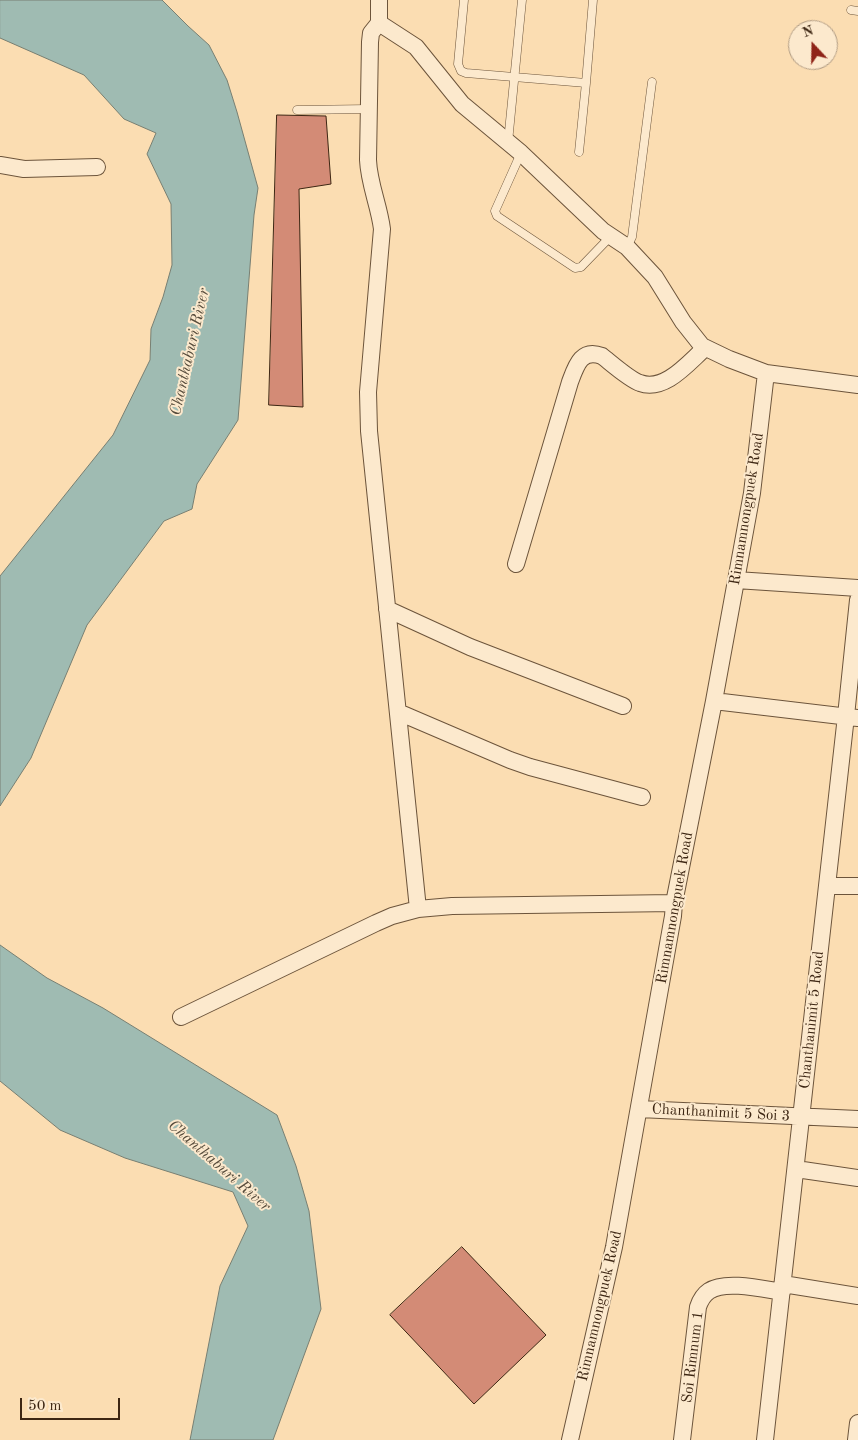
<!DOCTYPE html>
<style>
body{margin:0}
#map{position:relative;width:858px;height:1440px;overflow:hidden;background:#fbddb2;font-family:"Old Standard TT",serif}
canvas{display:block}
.north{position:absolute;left:788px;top:20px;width:50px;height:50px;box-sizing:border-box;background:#fce9cd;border:1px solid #b09b83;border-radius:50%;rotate:339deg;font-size:14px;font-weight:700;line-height:20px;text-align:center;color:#3d2613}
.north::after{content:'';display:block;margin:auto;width:18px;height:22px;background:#8f2418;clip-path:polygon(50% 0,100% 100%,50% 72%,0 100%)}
.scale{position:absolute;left:20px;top:1398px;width:100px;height:22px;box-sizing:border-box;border:2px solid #3d2613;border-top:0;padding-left:6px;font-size:15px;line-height:18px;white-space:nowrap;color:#3d2613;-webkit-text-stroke:4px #fce9cd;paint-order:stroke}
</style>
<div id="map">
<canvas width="858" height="1440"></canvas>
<div class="north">N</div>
<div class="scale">50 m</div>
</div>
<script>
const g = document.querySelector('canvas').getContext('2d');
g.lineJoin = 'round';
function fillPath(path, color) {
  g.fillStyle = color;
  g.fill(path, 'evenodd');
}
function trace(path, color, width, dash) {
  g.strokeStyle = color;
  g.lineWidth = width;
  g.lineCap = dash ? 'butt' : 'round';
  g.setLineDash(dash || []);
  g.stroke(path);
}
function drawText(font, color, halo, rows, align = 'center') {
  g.font = font + ' "Old Standard TT",serif';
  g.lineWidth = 4;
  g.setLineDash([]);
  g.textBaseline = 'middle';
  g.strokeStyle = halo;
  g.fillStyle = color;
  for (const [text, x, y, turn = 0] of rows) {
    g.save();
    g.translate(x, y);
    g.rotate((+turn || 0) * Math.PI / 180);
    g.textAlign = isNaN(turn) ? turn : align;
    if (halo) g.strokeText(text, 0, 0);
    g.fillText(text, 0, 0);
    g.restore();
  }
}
const water = new Path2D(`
 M0,0H162L188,26L209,45L227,80L237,112L258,188L254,215L238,420L197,484L192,509L164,521L87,625L31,758L0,806V576L113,435L150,360L151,329L163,297L172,265L171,204L147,154L156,133L124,119L84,75L0,38Z
 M0,945L47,978L103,1008L277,1115L296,1166L309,1211L321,1309L273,1440H190L220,1286L248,1226L233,1192L125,1158L60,1130L0,1081Z`);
fillPath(water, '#9fbbb2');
trace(water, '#787f72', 1);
const building = new Path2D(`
 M277,115L326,116L331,184L299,189L303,407L269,405Z
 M462,1247L546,1335L474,1404L390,1315Z`);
fillPath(building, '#d38b76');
trace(building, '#3d2613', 1);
const service = new Path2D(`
 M464,0L458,64L461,71L466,73L586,83L593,0
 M851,10L858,11
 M297,110L369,109
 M508,142L522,0
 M579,152L586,83
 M521,153L495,211L497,216L575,268L581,267L611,236
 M627,247L632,237L652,82`);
const minor = new Path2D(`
 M379,0V23L416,47L462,104L521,153L603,231L627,247L655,277L683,322L702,346L729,359L766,373L858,385
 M379,23L371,33L370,42L368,160C369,184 379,205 382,229L368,392L369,431L418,909
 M0,165L24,169L97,167
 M516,564L570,382C576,366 581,348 602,356C611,363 630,380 640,383C665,392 688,363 705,348
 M736,580L858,588
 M387,609L470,647L623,706
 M714,701L858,718
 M398,712L510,760L530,767L642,797
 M827,886H858
 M181,1017L376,923L392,916L418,909L452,906L674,903
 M639,1109L858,1119
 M796,1169L858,1178
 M783,1284L858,1296
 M570,1440L614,1247L673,916L674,903L714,701L752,493L766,373
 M682,1440L698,1307C700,1301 703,1295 709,1291C725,1280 763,1289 782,1292
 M765,1440L846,716L858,600
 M856,1440L858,1423`);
trace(service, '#6c543b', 9);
trace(minor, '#6c543b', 18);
trace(service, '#fce9cd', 8);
trace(minor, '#fce9cd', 16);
drawText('15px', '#3d2613', '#fce9cd', [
 ["Rimnamnongpuek Road",747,509,-81],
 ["Rimnamnongpuek Road",675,908,-80],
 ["Chanthanimit 5 Road",812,1020,-84],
 ["Chanthanimit 5 Soi 3",721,1113,3],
 ["Rimnamnongpuek Road",600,1306,-77],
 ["Soi Rimnum 1",693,1357,-83]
]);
drawText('italic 16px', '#564b3b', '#fce9cd', [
 ["Chanthaburi River",190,352,-77],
 ["Chanthaburi River",219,1166,41]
]);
</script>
